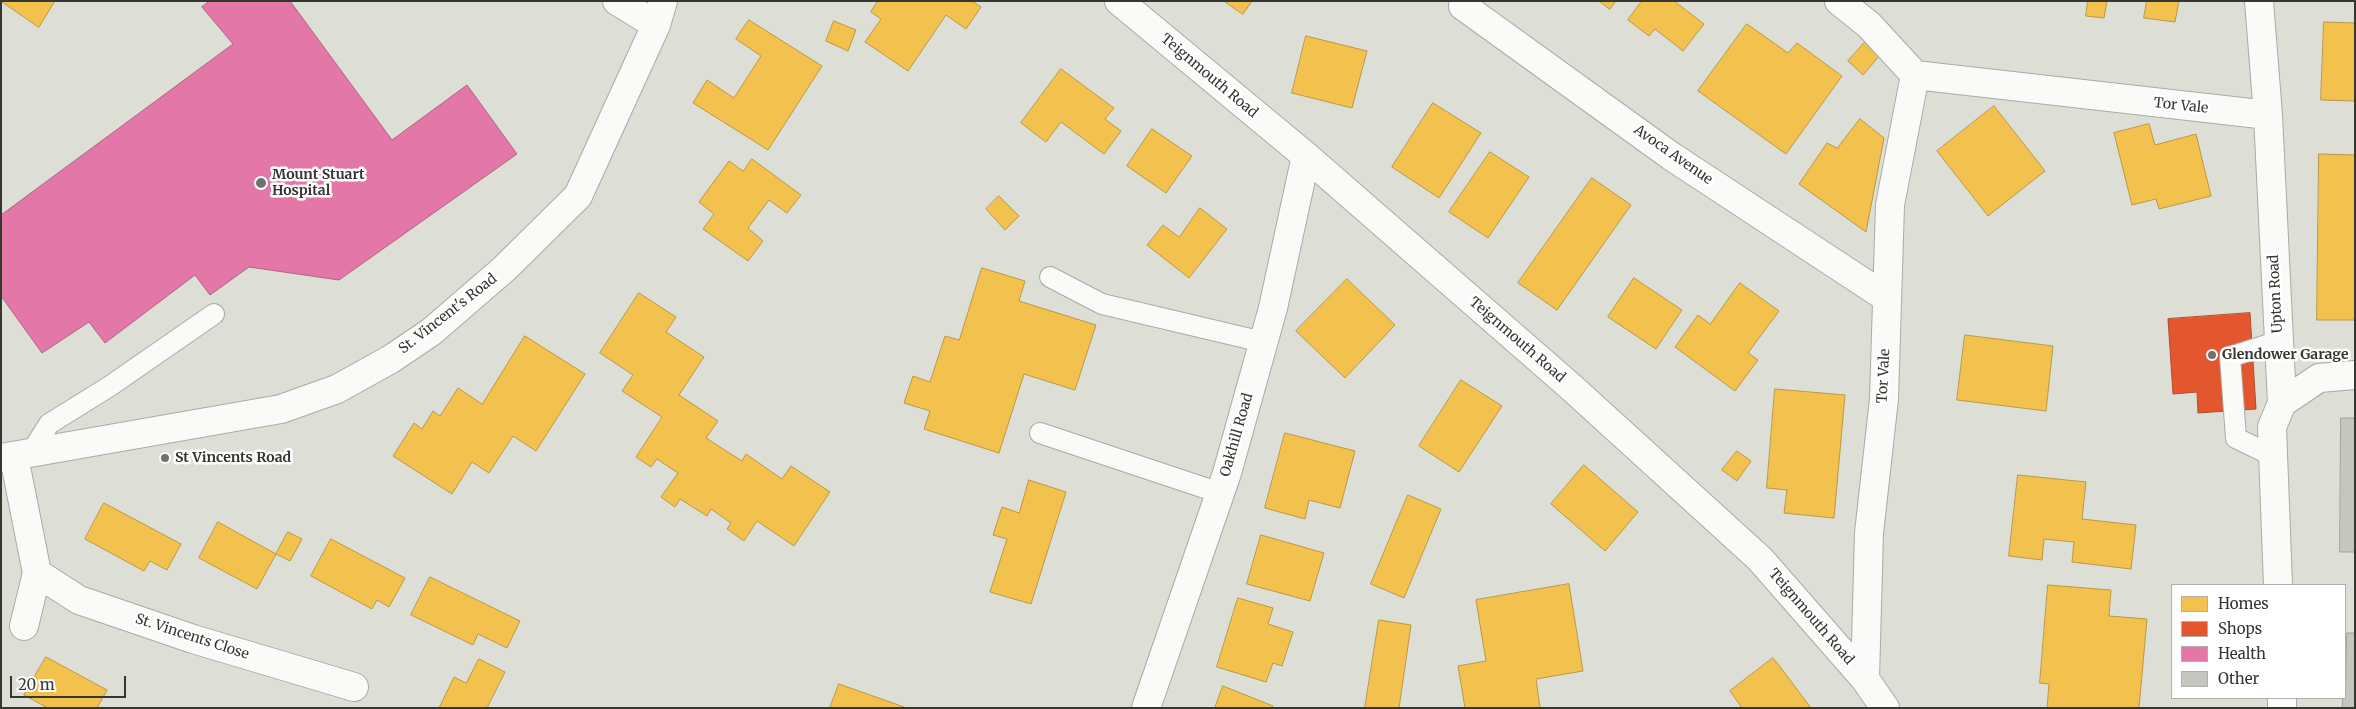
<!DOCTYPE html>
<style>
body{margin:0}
#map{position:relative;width:2356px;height:709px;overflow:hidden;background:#ddded6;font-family:Merriweather,serif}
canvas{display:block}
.frame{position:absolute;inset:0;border:2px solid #363731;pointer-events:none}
.legend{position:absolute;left:2171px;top:584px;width:175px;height:115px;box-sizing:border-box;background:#fff;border:1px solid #afafad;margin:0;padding:6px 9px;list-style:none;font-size:15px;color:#363731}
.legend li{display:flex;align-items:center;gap:10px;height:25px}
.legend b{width:25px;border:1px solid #afafad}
.scale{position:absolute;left:10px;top:676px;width:116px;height:22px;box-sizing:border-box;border:2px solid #363731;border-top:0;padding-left:6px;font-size:15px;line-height:18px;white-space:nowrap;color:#363731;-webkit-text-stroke:4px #fff;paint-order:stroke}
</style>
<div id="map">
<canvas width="2356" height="709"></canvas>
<div class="frame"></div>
<ul class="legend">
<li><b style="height:14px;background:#f2c14e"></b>Homes</li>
<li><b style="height:14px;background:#e4572e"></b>Shops</li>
<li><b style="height:14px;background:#e377a8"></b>Health</li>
<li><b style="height:14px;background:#c5c6c0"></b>Other</li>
</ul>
<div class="scale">20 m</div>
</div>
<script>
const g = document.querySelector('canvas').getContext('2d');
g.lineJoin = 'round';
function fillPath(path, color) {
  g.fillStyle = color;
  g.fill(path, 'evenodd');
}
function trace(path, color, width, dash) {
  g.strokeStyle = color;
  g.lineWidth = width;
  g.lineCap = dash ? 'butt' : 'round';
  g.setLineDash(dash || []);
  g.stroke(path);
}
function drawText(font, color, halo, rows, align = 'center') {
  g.font = font + ' Merriweather,serif';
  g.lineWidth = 5;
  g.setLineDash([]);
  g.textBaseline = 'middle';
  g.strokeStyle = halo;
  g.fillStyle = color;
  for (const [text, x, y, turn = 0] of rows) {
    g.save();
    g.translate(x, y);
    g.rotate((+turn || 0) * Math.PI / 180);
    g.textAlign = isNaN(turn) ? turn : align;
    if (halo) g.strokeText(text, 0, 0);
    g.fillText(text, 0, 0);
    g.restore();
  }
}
const homes = new Path2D(`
 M1,1H55L39,27Z
 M878,1H972L981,7L966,29L946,15L908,71L865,42L881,19L871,12Z
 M1224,1H1252L1243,14Z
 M1599,1H1616L1610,9Z
 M1642,1H1674L1704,24L1683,51L1655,29L1649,36L1628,20Z
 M2088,1H2107L2104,18L2086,16Z
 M2147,1H2179L2175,22L2144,18Z
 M749,20L822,66L768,150L693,103L707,80L734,98L761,56L736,39Z
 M834,21L856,30L848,51L826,41Z
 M2324,22L2355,23V101L2321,100Z
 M1747,24L1788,53L1797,43L1842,76L1786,154L1698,91Z
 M1306,36L1367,51L1352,108L1292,93Z
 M1866,41L1881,54L1863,75L1848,61Z
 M1061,69L1114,108L1105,119L1121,131L1104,154L1061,122L1046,142L1021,123Z
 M1433,103L1481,133L1439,198L1392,167Z
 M1994,106L2045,171L1988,216L1937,151Z
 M1860,119L1884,138L1866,232L1799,184L1827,143L1837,148Z
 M2149,124L2155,145L2196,134L2211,196L2159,209L2156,199L2132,205L2114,133Z
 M1152,129L1192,156L1166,193L1127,166Z
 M1490,152L1529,177L1488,238L1449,212Z
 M2319,154L2355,155V320H2317Z
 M752,159L801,195L787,213L769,200L748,228L763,241L748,261L703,229L714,214L699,202L729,161L743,171Z
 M1592,178L1631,205L1557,310L1518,283Z
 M999,196L1019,216L1005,230L986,209Z
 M1200,208L1227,229L1189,278L1147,245L1163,225L1179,237Z
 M982,268L1025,281L1019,301L1096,325L1075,390L1024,374L999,453L924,429L930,411L904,403L913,376L930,382L945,336L959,340Z
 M1634,278L1682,310L1656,349L1608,317Z
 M1347,279L1395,325L1345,378L1296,331Z
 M1740,283L1779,311L1748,353L1758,360L1735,391L1675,347L1698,315L1710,324Z
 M639,293L676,317L666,332L704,357L679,395L718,421L706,438L742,461L746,454L782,479L791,466L830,492L794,546L757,521L744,541L727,529L731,523L711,509L707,516L680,499L675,507L661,497L678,473L657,459L651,467L636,457L662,417L622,391L633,375L600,353Z
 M1965,335L2053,346L2046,411L1957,400Z
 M525,336L585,374L536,451L513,436L489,473L472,462L452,494L393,456L414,423L422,429L433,411L440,416L458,388L482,404Z
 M1461,380L1502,406L1459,472L1419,446Z
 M1775,389L1845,395L1834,518L1784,513L1787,490L1767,488Z
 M1285,433L1355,451L1340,508L1309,500L1305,519L1265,508Z
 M1737,451L1751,461L1737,481L1722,470Z
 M1584,465L1638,512L1605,551L1551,504Z
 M2018,475L2086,482L2082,519L2136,525L2131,569L2072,562L2074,542L2044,539L2042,560L2009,556Z
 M1029,480L1066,492L1031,604L990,592L1007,539L993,535L1002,507L1019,513Z
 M1408,495L1441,509L1404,598L1371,584Z
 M104,503L181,544L167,570L150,561L144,571L85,539Z
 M218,522L276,554L257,589L199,558Z
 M288,532L302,539L290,561L276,554Z
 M1261,535L1324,553L1310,601L1247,584Z
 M331,539L405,578L389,607L377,600L372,609L311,576Z
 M430,577L520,621L507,648L478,634L473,645L411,615Z
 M1569,584L1583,671L1536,679L1540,708H1465L1458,666L1486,661L1476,600Z
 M2048,585L2111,590L2109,616L2147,619L2139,708H2047L2049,684L2040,683Z
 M1238,598L1273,608L1268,624L1293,632L1282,666L1273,663L1266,682L1217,667Z
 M1379,620L1411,625L1399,708H1365Z
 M46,657L107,690L97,708H48L24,695Z
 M1773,658L1778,664L1811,708H1742L1730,691Z
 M479,659L505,672L487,708H439L454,677L466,683Z
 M839,684L907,708H830Z
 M1223,686L1273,706L1272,708H1215Z`);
fillPath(homes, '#f2c14e');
trace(homes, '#ba9845', 1);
const shops = new Path2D(`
 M2250,313L2256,409L2198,413L2197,392L2173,394L2168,319Z`);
fillPath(shops, '#e4572e');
trace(shops, '#b04d2f', 1);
const health = new Path2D(`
 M210,1H290L392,140L467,85L517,154L339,280L249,267L210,295L195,275L105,343L89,322L42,353L1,296V215L233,44L202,7Z`);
fillPath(health, '#e377a8');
trace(health, '#af6484', 1);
const building = new Path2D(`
 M2341,418H2355V552H2340Z
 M2347,633H2355V708H2342L2343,698H2345Z`);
fillPath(building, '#c5c6c0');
trace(building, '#a2a39d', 1);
const service = new Path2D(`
 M1050,277L1102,304L1263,342
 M1040,433L1220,493
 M30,454L49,424L110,386L214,314
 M2273,456L2236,438L2230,357L2279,341`);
const minor = new Path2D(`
 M617,1L656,25
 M1119,1L1306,156L1571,387L1760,559L1865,679L1885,708
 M1839,1L1869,25L1915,75L1890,205L1884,399L1869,533L1865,679
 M2259,1L2268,115L2282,403
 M1463,6L1671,156L1887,298
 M1915,75L2268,115
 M14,457L37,573L79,600L193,639L354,687
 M1,458L281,409L337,389L391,359L431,332L504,269L578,196L656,25L663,1
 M24,626L37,573
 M1146,708L1227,473L1273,308L1306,156`);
const tertiary = new Path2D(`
 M2278,585L2272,427L2282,403L2319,378L2355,375
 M2282,698V708`);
trace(service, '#aaaba5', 22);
trace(minor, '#aaaba5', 30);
trace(tertiary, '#aaaba5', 30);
trace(service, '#fafaf9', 20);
trace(minor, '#fafaf9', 28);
trace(tertiary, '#fafaf9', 28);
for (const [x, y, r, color] of [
 [261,183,6,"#70716b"],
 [2212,355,5,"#70716b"],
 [165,458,5,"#70716b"]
]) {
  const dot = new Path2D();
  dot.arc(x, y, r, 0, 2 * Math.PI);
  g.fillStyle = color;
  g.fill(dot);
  trace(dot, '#fff', 2);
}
drawText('14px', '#363731', '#fff', [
 ["Teignmouth Road",1209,76,40],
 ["Tor Vale",2181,106,6],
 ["Avoca Avenue",1673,155,35],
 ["Upton Road",2276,294,-93],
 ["St. Vincent's Road",448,314,-38],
 ["Teignmouth Road",1517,340,41],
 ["Tor Vale",1884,376,-87],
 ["Oakhill Road",1237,435,-74],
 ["Teignmouth Road",1811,617,49],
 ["St. Vincents Close",192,637,18]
]);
drawText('bold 14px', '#363731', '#fff', [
 ["Mount Stuart",272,175],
 ["Hospital",272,191],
 ["Glendower Garage",2222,355],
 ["St Vincents Road",175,458]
], 'left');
</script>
